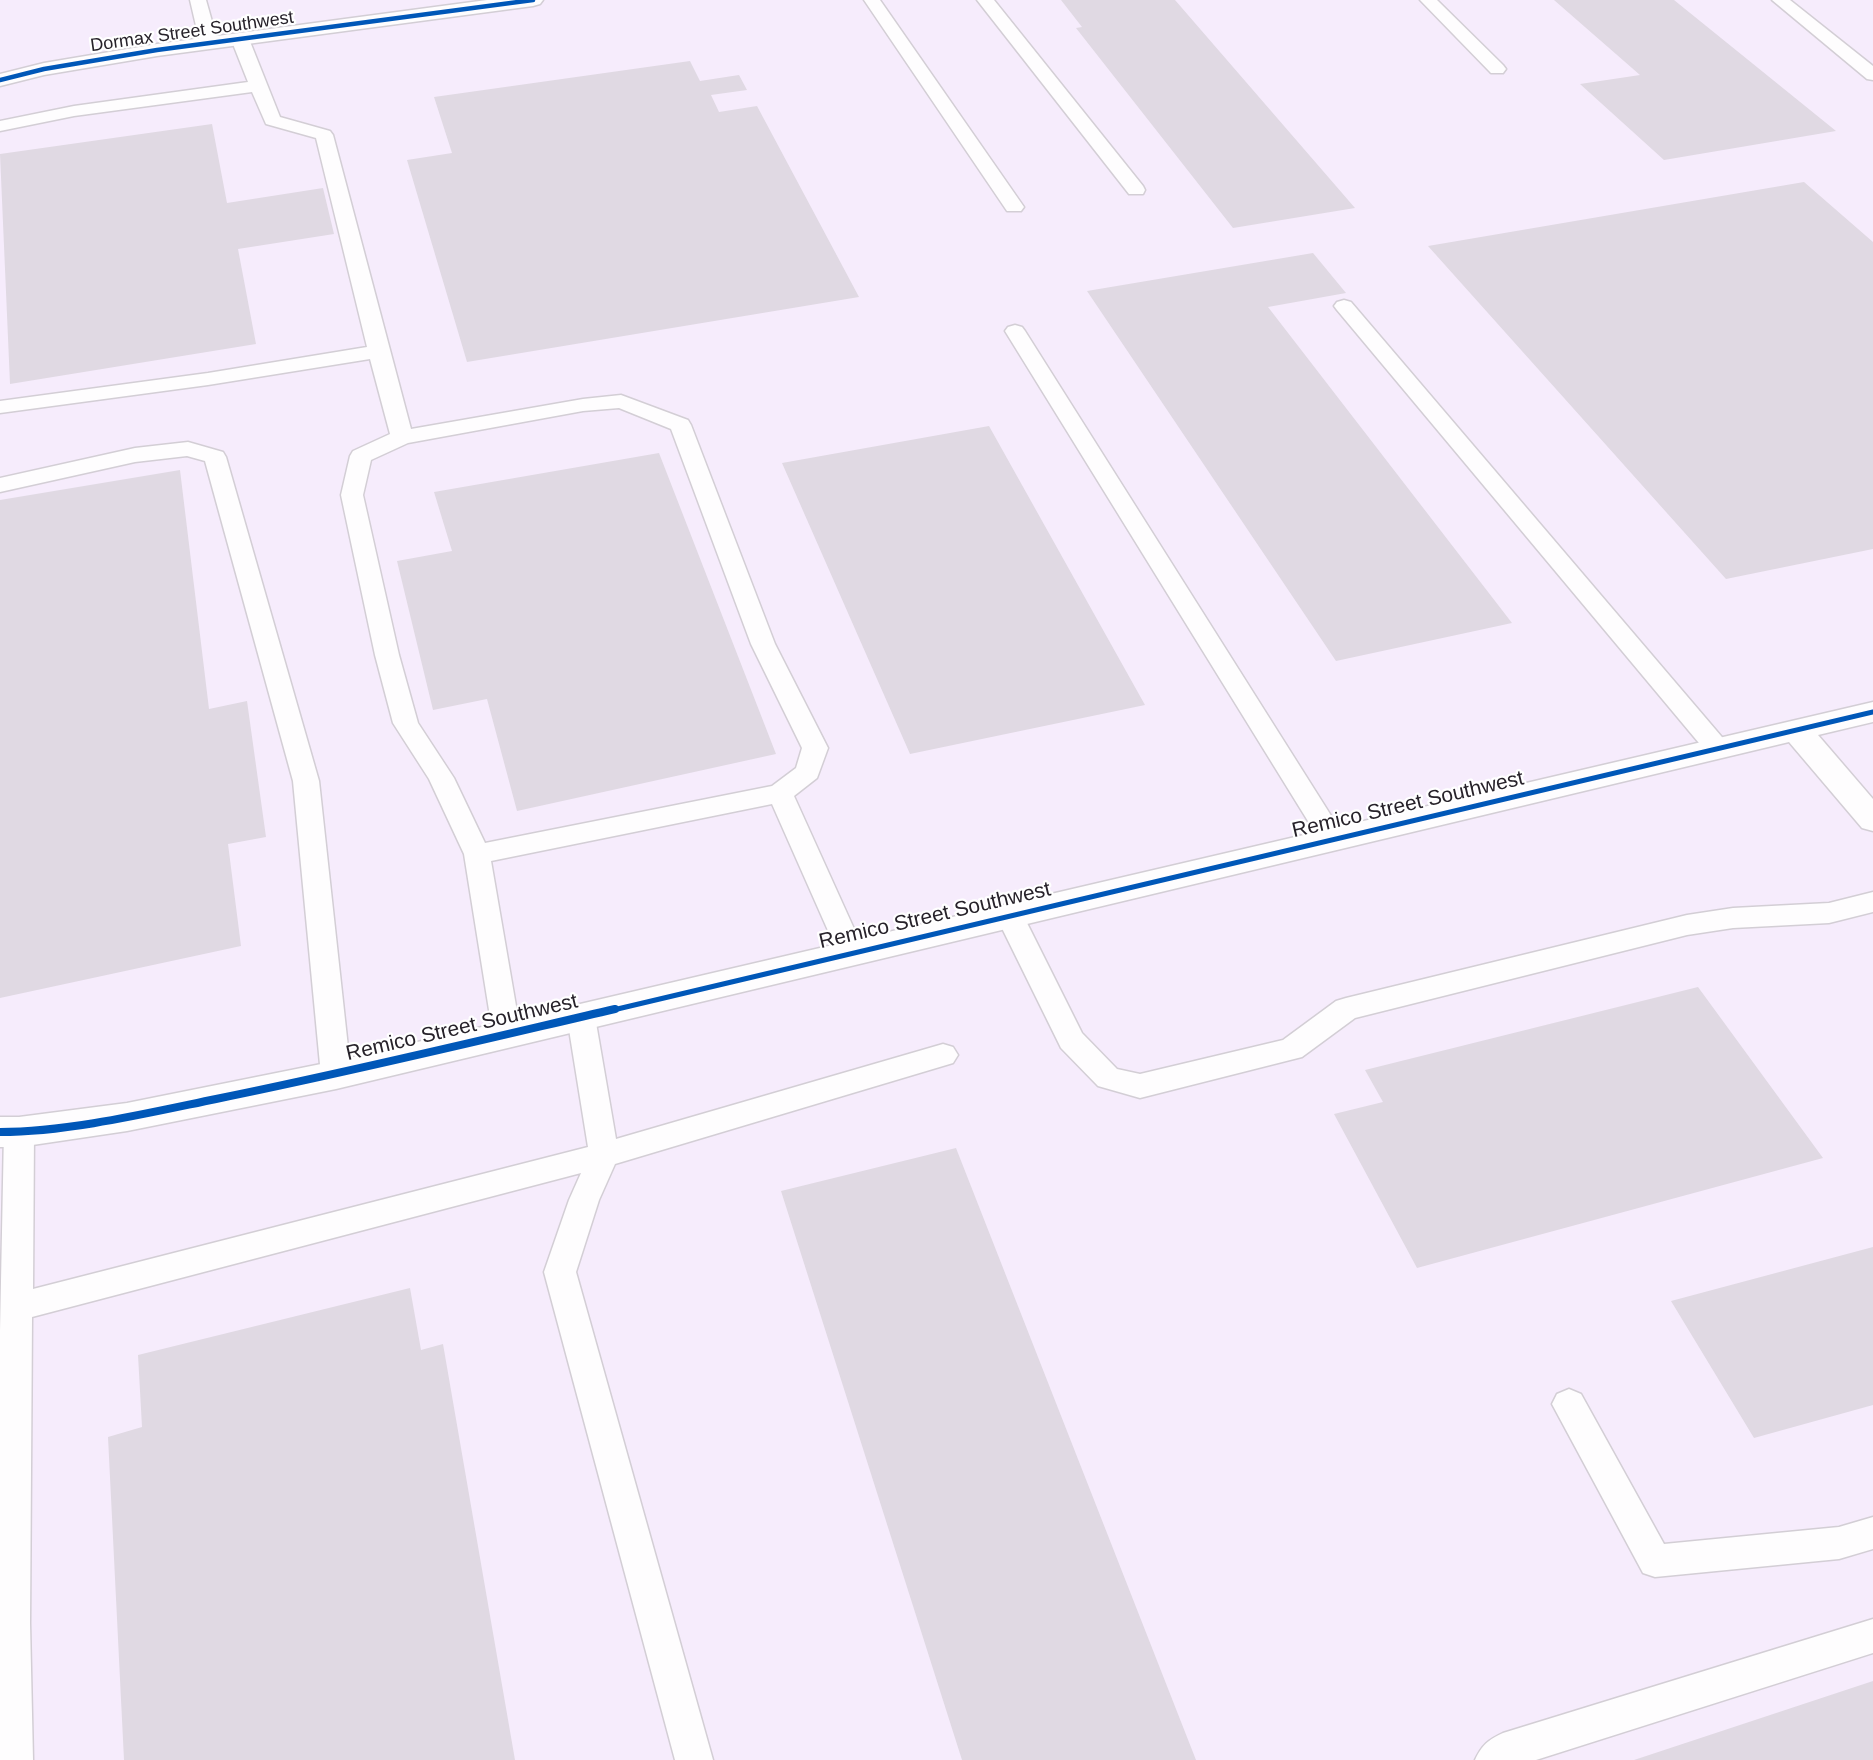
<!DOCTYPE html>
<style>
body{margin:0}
canvas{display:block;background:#f8f4fa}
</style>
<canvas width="1873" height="1760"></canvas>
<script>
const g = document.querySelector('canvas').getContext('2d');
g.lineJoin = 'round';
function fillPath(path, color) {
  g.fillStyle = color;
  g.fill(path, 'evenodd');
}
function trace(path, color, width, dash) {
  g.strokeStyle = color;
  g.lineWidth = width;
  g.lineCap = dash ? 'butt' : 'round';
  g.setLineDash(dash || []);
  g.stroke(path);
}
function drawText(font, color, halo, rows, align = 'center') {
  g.font = font + ' Arial,sans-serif';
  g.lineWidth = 4.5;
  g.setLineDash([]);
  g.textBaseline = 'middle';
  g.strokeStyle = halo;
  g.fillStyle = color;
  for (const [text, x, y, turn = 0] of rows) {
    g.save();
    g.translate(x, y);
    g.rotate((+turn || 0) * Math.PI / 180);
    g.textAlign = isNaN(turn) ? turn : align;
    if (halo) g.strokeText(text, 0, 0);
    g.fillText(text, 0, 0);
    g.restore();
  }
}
fillPath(new Path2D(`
 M0,0H1873V1760H0Z`), '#f6ecfc');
fillPath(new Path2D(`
 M1061,0H1175L1355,208L1233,228L1076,28L1082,27Z
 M1554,0H1674L1836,131L1664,160L1580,84L1640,75Z
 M690,61L700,81L739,75L747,90L711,95L719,112L757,106L859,297L467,362L407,160L452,153L434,97Z
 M212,124L227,203L323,188L334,234L238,249L256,344L10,384L0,154Z
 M1804,182L1873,242V549L1726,579L1428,246Z
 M1313,253L1346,293L1268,307L1512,623L1336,661L1087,291Z
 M989,426L1145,705L910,754L782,463Z
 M659,453L776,754L517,811L487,699L433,710L397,561L452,551L434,492Z
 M180,470L209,709L247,701L266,837L228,844L241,946L0,998V500Z
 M1698,987L1823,1158L1417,1268L1334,1114L1383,1102L1365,1070Z
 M956,1148L1196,1760H962L781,1191Z
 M1873,1247V1405L1754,1438L1671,1301Z
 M410,1288L421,1350L443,1344L515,1760H124L108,1437L142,1427L138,1355Z
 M1873,1681V1760H1634Z`), '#e0d9e3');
const service = new Path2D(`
 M190,0H206L218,43L215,47H203L200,43Z
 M864,0H880L1024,207L1021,211H1007Z
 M977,0H994L1143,186L1145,190L1143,194H1129Z
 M1420,0H1437L1503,65L1506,69L1503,73H1491Z
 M1772,0H1790L1873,66V80L1867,79Z
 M240,34L246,35L249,39L280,117L330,131L333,135L411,429L583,399L621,395L688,420L691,425L775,644L828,748L817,778L794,796L865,953L861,960L851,963L841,960L772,804L491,861L521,1035L517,1043L507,1046L497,1043L493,1035L464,854L429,779L393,723L375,655L341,495L350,456L353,451L390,434L370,359L208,385L0,413V401L208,373L367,347L316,138L266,124L252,92L74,116L0,131V121L74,106L248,82L231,39L234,35ZM619,408L671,429L751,644L802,748L796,768L772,786L485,843L454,778L418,723L399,655L363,495L371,460L408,443L583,411Z
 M1344,300L1351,302L1727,743L1731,749L1727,755L1718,758L1709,755L1337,310L1334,306L1337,302Z
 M1015,325L1022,327L1025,331L1342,833L1346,840L1342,847L1333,849L1324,847L1005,331L1008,327Z
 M188,442L223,452L226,457L319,781L351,1075L346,1083L336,1086L326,1083L321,1075L293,781L205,461L187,456L135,462L0,492V478L135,448Z
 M1873,892V912L1829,923L1733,928L1687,935L1355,1018L1302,1057L1140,1098L1098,1086L1061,1048L996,916L1000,909L1010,906L1020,909L1082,1033L1117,1069L1140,1074L1283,1040L1336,1001L1346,998L1687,915L1733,908L1829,903Z
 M581,1006L591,1009L595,1017L616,1139L943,1044L953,1047L958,1055L953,1063L943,1066L615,1164L599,1200L576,1272L713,1760H675L544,1272L569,1200L581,1173L32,1317L30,1623L33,1760H0V1331L4,1132L8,1124L19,1120L30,1124L34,1132L33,1289L588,1147L567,1017L571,1009Z
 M1569,1389L1581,1394L1664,1544L1839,1527L1873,1517V1549L1839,1559L1655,1577L1643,1573L1552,1404L1557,1394Z
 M1873,1619V1653L1536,1760H1475C1482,1745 1488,1740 1503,1733Z`);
const minor = new Path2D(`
 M487,0H543L540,4L533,6L157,56L44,75L0,86V74L44,63L157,44Z
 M1873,702V722L1818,735L1873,799V831L1862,828L1789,742L336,1089L127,1131L19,1147H0V1117H19L127,1103L336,1061Z`);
trace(service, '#d3ced5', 3);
trace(minor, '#d3ced5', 3);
fillPath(service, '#fefdfe');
fillPath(minor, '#fefdfe');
trace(new Path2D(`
 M0,80L44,69L157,50L533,0`), '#0057b8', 4.5);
trace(new Path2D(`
 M609,1011L1873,712`), '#0057b8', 5);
trace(new Path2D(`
 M0,1132C68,1132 148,1113 216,1099C350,1072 482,1040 615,1009`), '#0057b8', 8);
drawText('18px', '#27222a', '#fff', [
 ["Dormax Street Southwest",192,32,-8]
]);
drawText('21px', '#27222a', '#fff', [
 ["Remico Street Southwest",1408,805,-13],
 ["Remico Street Southwest",935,916,-13],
 ["Remico Street Southwest",462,1028,-13]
]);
</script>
